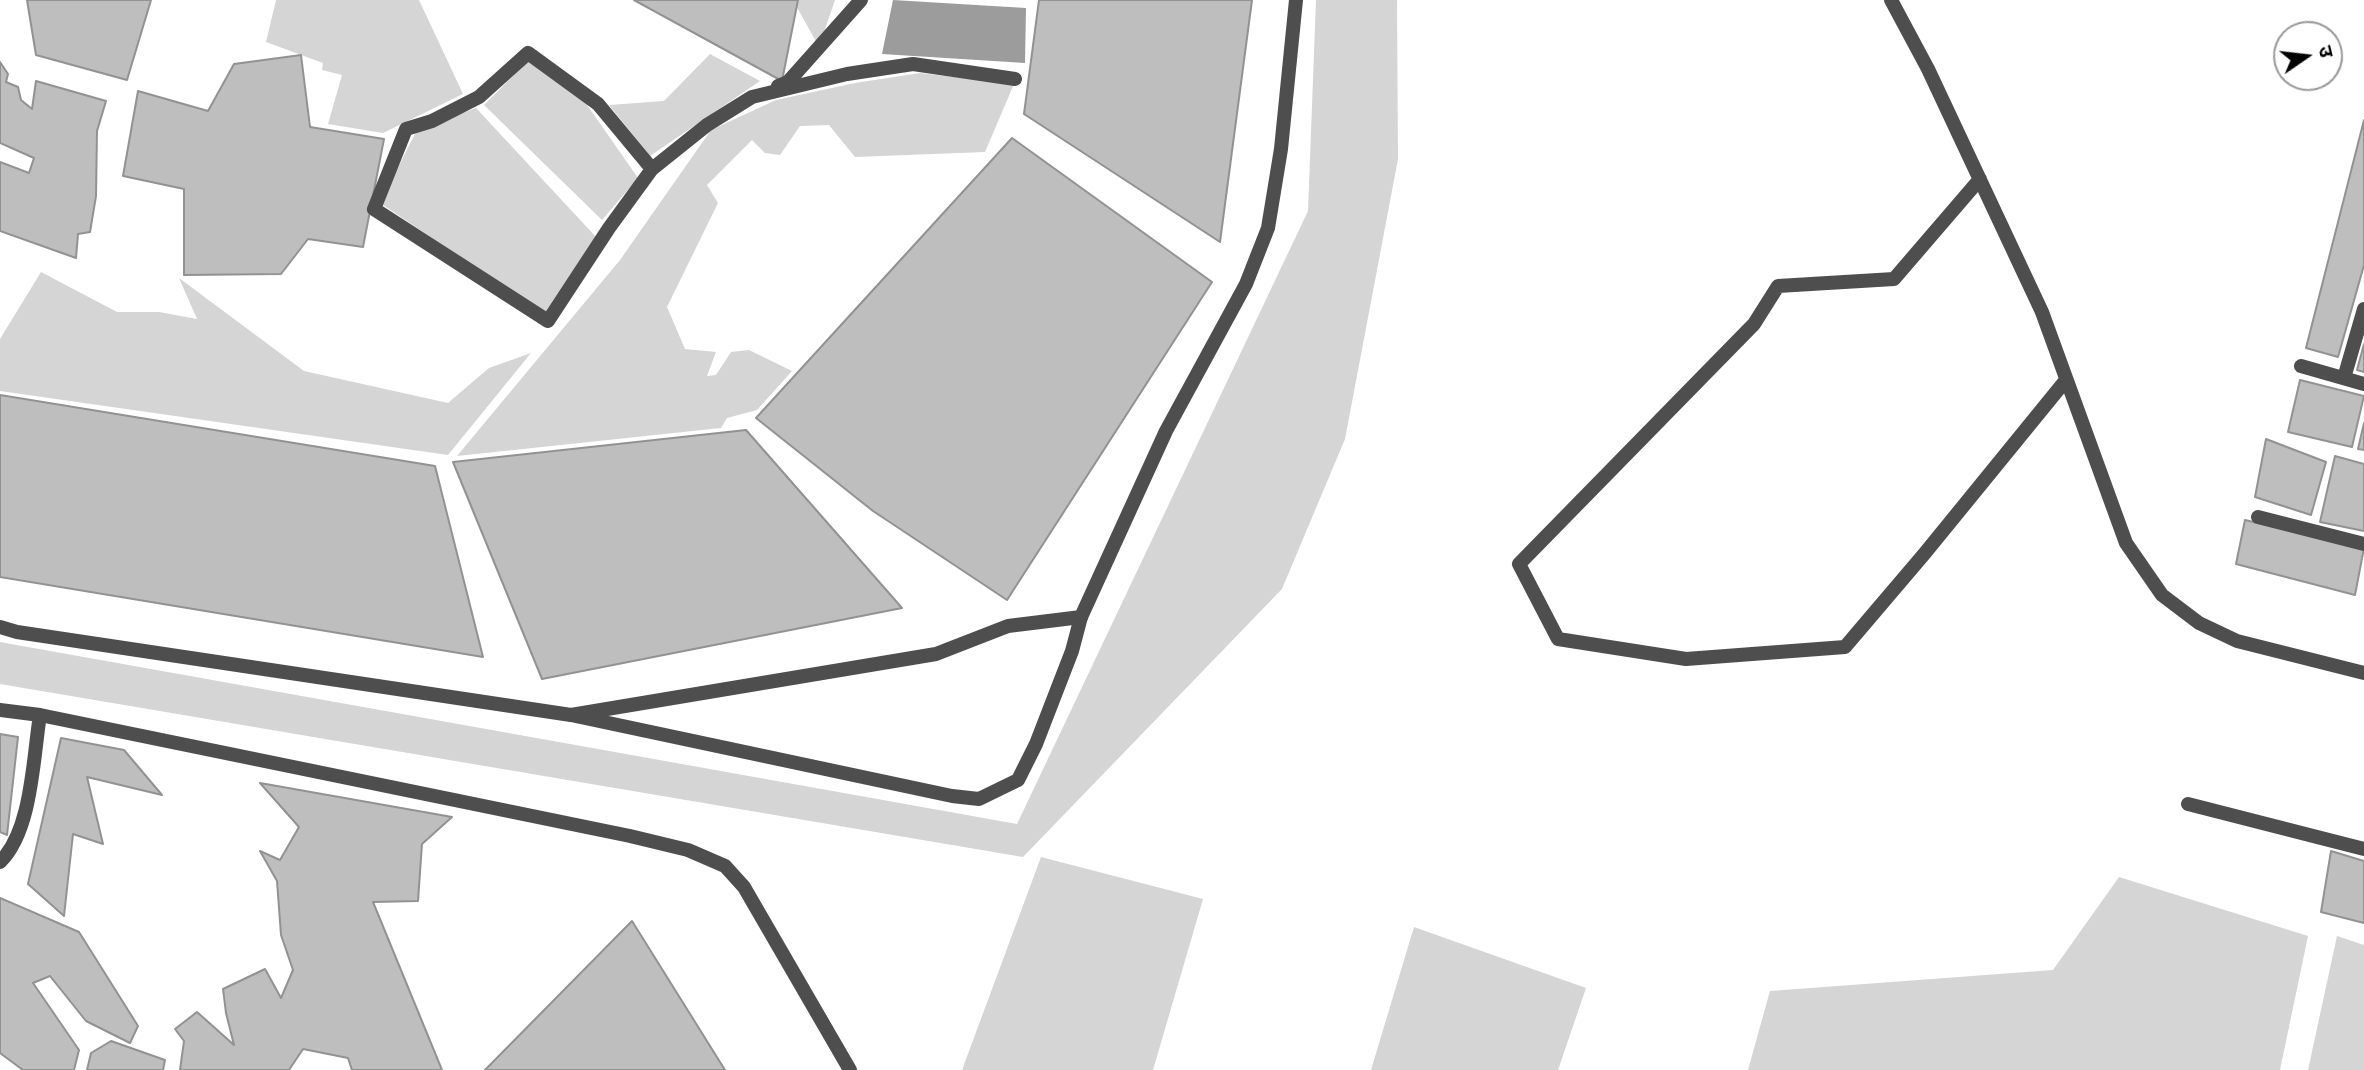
<!DOCTYPE html>
<meta charset="utf-8">
<style>
body{margin:0}
#map{position:relative;width:2364px;height:1070px;overflow:hidden;background:#fff;font-family:"Public Sans","Noto Sans Devanagari",sans-serif}
canvas{display:block}
.north{position:absolute;left:2273px;top:21px;width:70px;height:70px;box-sizing:border-box;background:#fff;border:2px solid #999;border-radius:50%;rotate:76deg;font-size:19px;font-weight:700;line-height:28px;text-align:center;color:#000}
.north::after{content:'';display:block;margin:auto;width:24px;height:32px;background:#000;clip-path:polygon(50% 0,100% 100%,50% 72%,0 100%)}
</style>
<div id="map">
<canvas width="2364" height="1070"></canvas>
<div class="north">उ</div>
</div>
<script>
const g = document.querySelector('canvas').getContext('2d');
g.lineJoin = 'round';
function fillPath(path, color) {
  g.fillStyle = color;
  g.fill(path, 'evenodd');
}
function trace(path, color, width, dash) {
  g.strokeStyle = color;
  g.lineWidth = width;
  g.lineCap = dash ? 'butt' : 'round';
  g.setLineDash(dash || []);
  g.stroke(path);
}
fillPath(new Path2D(`
 M276,0H419L463,94L383,133L328,124L342,75L322,70L323,63L266,42Z
 M793,0H835L819,47Z
 M1316,0H1397L1398,159L1345,439L1282,589L1023,857L0,684V642L1017,824L1308,211Z
 M710,54L760,81L650,156L609,105L664,101Z
 M528,61L585,102L638,178L602,220L484,105Z
 M920,73L1014,84L985,152L855,157L829,125L800,126L780,155L765,153L752,140L707,185L718,203L667,307L685,349L716,352L707,376L716,375L731,352L749,350L792,371L757,410L727,418L721,428L457,456L620,260L711,130L776,100L855,83Z
 M476,108L596,237L549,316L380,203L417,130Z
 M41,272L117,312H159L197,319L179,278L304,371L448,403L489,368L531,353L448,455L0,391V339Z
 M1041,857L1203,899L1153,1070H962Z
 M2119,877L2308,936L2280,1070H1748L1770,991L2053,970Z
 M1414,927L1586,988L1558,1070H1371Z
 M2337,936L2364,945V1070H2308Z`), '#d5d5d5');
fillPath(new Path2D(`
 M893,0L1026,8L1025,63L882,54Z`), '#9c9c9c');
const building = new Path2D(`
 M27,0H151L127,80L36,55Z
 M634,0H798L782,81Z
 M1039,0H1252L1220,242L1024,114Z
 M301,55L310,127L384,139L363,247L308,239L281,274L184,275V189L123,176L138,91L208,111L234,64Z
 M0,62L8,74L6,82L18,87L21,100L32,109L36,81L106,101L97,131L96,196L90,232L78,234L76,258L0,231V162L29,173L34,158L0,143Z
 M2364,120V265L2338,357L2306,348Z
 M1012,138L1212,282L1007,600L873,511L756,418Z
 M2364,344V372L2357,370Z
 M2300,380L2364,396L2352,447L2288,432Z
 M0,395L435,466L483,657L0,577Z
 M2364,423V450L2358,449Z
 M746,430L902,608L542,679L453,462Z
 M2266,439L2326,462L2311,515L2255,497Z
 M2335,456L2364,464V531L2320,522Z
 M2245,520L2364,548L2355,595L2236,564Z
 M0,734L18,737L7,835L0,832Z
 M61,738L124,750L162,795L87,777L103,844L73,834L64,916L28,884Z
 M260,783L452,817L422,844L418,901L373,902L442,1070H352L348,1058L303,1049L289,1070H180L184,1041L175,1029L197,1012L234,1045L226,1013L223,989L265,969L281,998L293,970L281,935L277,881L260,851L280,860L299,827Z
 M2331,851L2364,861V923L2321,912Z
 M0,898L79,932L138,1026L130,1043L86,1021L50,976L33,983L79,1050L74,1070H23L0,1053Z
 M632,921L725,1070H485Z
 M111,1041L165,1060L163,1070H87L91,1053Z`);
fillPath(building, '#bebebe');
trace(building, '#929292', 2);
trace(new Path2D(`
 M571,715L952,796L979,799L1018,780L1036,744L1072,651L1081,617`), '#4e4e4e', 14);
trace(new Path2D(`
 M1891,0L1928,69L2042,312L2126,543L2162,595L2199,623L2237,641L2364,673
 M778,86L788,82L861,0
 M652,169L598,104L528,53L479,97L432,121L406,129L374,209L548,321L609,228L652,169L707,125L752,97L847,74L913,64L1015,79
 M1980,179L1894,279L1778,286L1754,324L1519,564L1558,639L1686,659L1845,647L1925,553L2066,380
 M2301,366L2364,384
 M2344,378L2364,309
 M2258,517L2364,544
 M0,627L17,632L571,715L936,654L1008,626L1081,617L1166,431L1246,284L1268,228L1281,149L1296,0
 M0,710L40,715L630,836L688,850L725,866L744,887L850,1070
 M2188,804L2364,849
 M0,862C32,831 33,758 40,715`), '#4e4e4e', 14);
</script>
